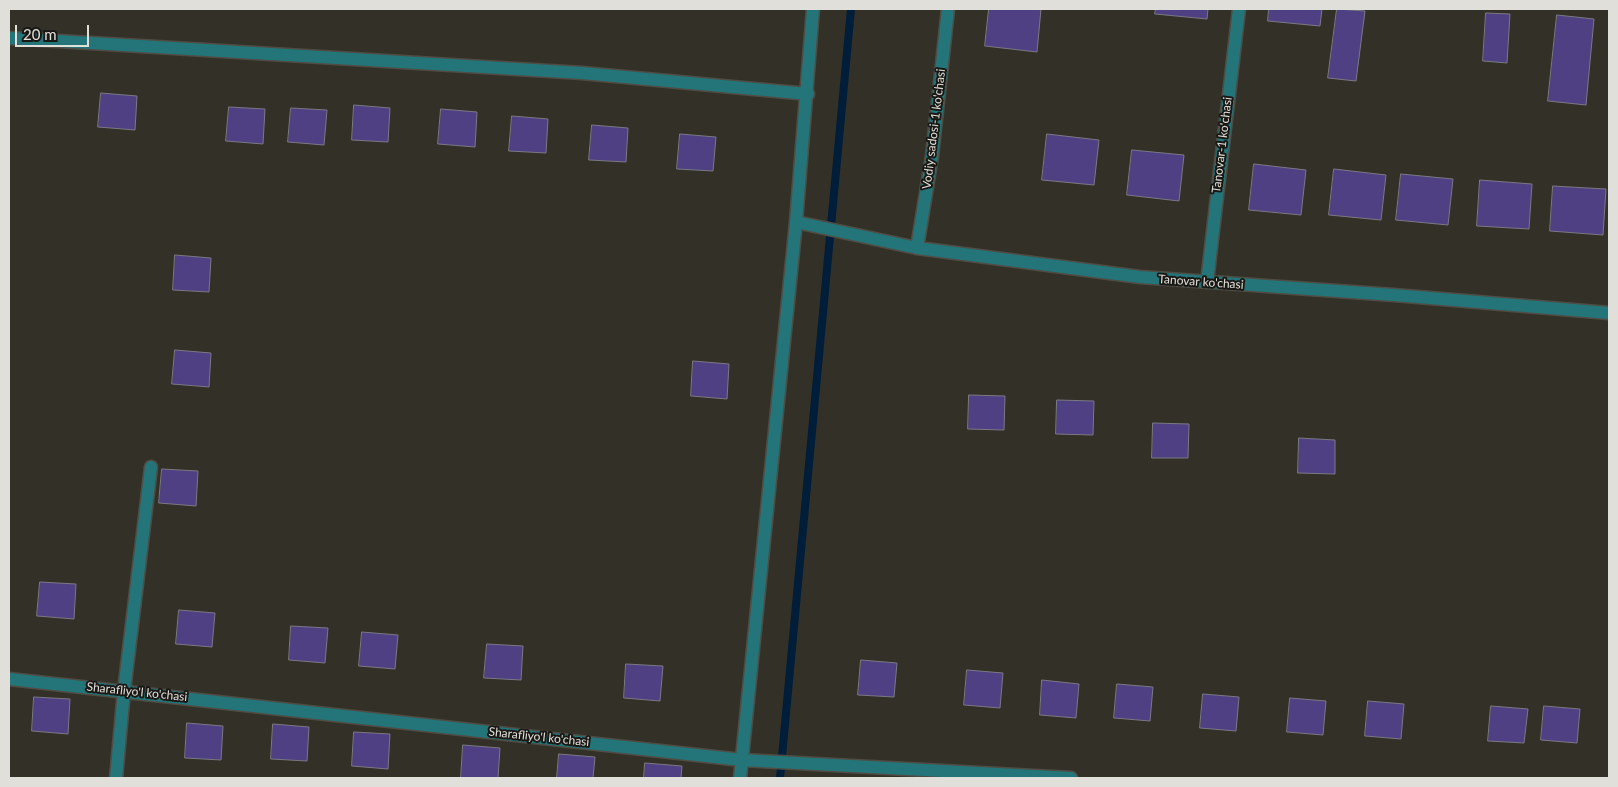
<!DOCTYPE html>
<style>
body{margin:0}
#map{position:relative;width:1618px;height:787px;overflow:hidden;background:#333028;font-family:Lato,sans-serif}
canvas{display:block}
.frame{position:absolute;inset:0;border:10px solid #e1dfda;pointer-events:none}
.scale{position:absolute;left:15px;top:25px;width:74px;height:22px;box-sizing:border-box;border:2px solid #e1dfda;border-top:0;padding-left:6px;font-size:15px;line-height:18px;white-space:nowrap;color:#e1dfda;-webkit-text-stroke:4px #191814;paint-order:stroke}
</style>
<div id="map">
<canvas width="1618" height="787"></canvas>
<div class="frame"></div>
<div class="scale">20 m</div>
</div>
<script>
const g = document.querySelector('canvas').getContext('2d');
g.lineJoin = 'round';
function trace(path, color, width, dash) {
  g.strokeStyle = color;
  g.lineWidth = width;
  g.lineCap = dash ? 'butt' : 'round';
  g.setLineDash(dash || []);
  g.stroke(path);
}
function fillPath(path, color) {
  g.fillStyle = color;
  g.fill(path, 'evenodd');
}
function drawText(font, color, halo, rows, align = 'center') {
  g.font = font + ' Lato,sans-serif';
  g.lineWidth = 4;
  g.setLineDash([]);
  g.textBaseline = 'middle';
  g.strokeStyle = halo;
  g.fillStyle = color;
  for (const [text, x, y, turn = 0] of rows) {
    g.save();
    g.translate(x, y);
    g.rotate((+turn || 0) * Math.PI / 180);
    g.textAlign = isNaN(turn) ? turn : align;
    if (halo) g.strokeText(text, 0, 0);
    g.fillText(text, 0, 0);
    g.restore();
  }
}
trace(new Path2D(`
 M780,778L851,9`), '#001d3a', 8);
const building = new Path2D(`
 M989,9H1041L1037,52L985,46Z
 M1156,9H1208L1207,19L1155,14Z
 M1269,9H1322L1320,26L1268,21Z
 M1337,9L1365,11L1356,81L1328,78Z
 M1486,13L1510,14L1507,63L1483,61Z
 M1557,15L1594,19L1586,105L1548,101Z
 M101,93L137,96L135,130L98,127Z
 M354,105L390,108L388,142L352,140Z
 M229,107L265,109L263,144L226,141Z
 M291,108L327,110L324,145L288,142Z
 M441,109L477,112L475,147L438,144Z
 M512,116L548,119L546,153L509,151Z
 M592,125L628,128L626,162L589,160Z
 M680,134L716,137L713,171L677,169Z
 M1047,134L1099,140L1094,185L1042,180Z
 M1132,150L1184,155L1179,201L1127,195Z
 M1254,164L1306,170L1301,215L1249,210Z
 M1334,169L1386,175L1381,220L1329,215Z
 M1401,174L1453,179L1448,225L1396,220Z
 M1480,180L1532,184L1529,229L1477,226Z
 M1553,186L1606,189L1603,235L1550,231Z
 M175,255L211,258L209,292L173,290Z
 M175,350L211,353L209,387L172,384Z
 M693,361L729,364L727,399L691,396Z
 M969,395L1005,396L1004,430L968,429Z
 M1057,400L1094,401L1093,435L1056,434Z
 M1153,423L1189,424L1188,458H1152Z
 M1299,438L1335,440V474L1298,473Z
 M162,469L198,471L196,506L159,503Z
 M40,582L76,584L74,619L37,616Z
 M179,610L215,613L212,647L176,644Z
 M291,626L328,628L325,663L289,660Z
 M362,632L398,635L395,669L359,666Z
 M487,644L523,646L521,680L484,678Z
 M861,660L897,663L894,697L858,695Z
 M626,664L663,666L660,701L624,698Z
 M967,670L1003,673L1000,708L964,705Z
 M1042,680L1079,684L1076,718L1040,715Z
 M1117,684L1153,687L1150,721L1114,718Z
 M1203,694L1239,697L1236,731L1200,728Z
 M34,697L70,699L68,734L32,731Z
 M1290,698L1326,701L1323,735L1287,732Z
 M1368,701L1404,704L1401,739L1365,736Z
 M1491,706L1528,709L1524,743L1488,741Z
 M1544,706L1580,709L1577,743L1541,740Z
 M187,723L223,726L221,760L185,758Z
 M273,724L309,727L307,761L271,759Z
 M354,732L390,734L388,769L352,766Z
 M463,745L500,748L498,778H461Z
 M559,754L595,757L593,778H557Z
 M645,763L682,766L681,778H644Z`);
fillPath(building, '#4f4083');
trace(building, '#7b7983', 1);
const street = new Path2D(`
 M9,38L582,73L808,94
 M796,222L917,248L1140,277L1394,295L1609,313
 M917,248L932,156L948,9
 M1207,282L1239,9
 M9,679L742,760L1071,778
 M116,778L124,691L151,467
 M740,778L796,222L813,9`);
trace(street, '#4f4c44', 15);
trace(street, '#247579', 12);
drawText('12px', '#e1dfda', '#191814', [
 ["Vodiy sadosi-1 ko'chasi",934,129,-83],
 ["Tanovar-1 ko'chasi",1222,145,-83],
 ["Tanovar ko'chasi",1201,282,4],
 ["Sharafliyo'l ko'chasi",137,692,6],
 ["Sharafliyo'l ko'chasi",539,737,6]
]);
</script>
